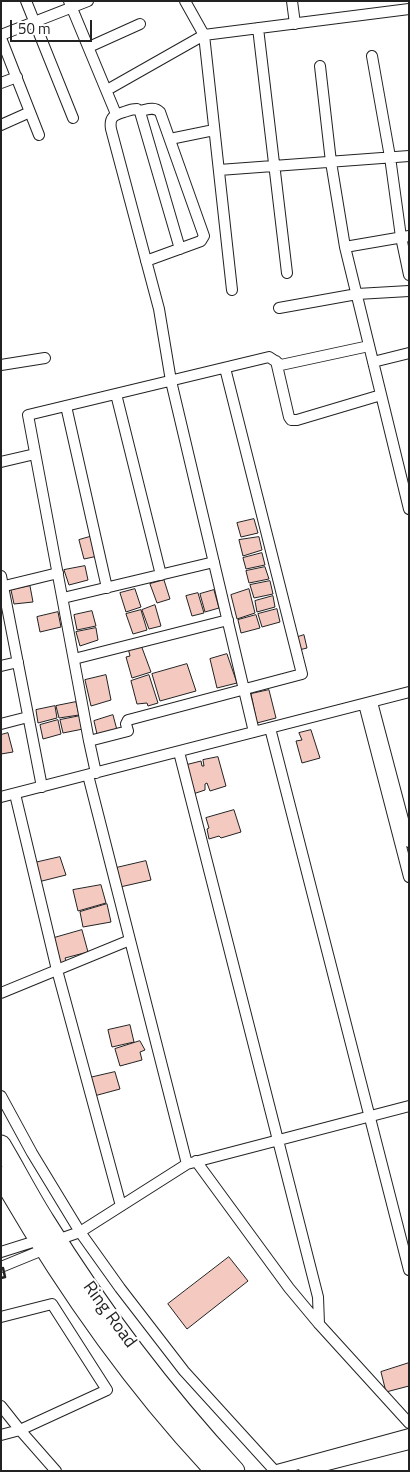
<!DOCTYPE html>
<style>
body{margin:0}
#map{position:relative;width:410px;height:1472px;overflow:hidden;background:#fff;font-family:"Titillium Web",sans-serif}
canvas{display:block}
.frame{position:absolute;inset:0;border:2px solid #222;pointer-events:none}
.scale{position:absolute;left:10px;top:20px;width:82px;height:22px;box-sizing:border-box;border:2px solid #222;border-top:0;padding-left:6px;font-size:15px;line-height:18px;white-space:nowrap;color:#222;-webkit-text-stroke:4px #fff;paint-order:stroke}
</style>
<div id="map">
<canvas width="410" height="1472"></canvas>
<div class="frame"></div>
<div class="scale">50 m</div>
</div>
<script>
const g = document.querySelector('canvas').getContext('2d');
g.lineJoin = 'round';
function fillPath(path, color) {
  g.fillStyle = color;
  g.fill(path, 'evenodd');
}
function trace(path, color, width, dash) {
  g.strokeStyle = color;
  g.lineWidth = width;
  g.lineCap = dash ? 'butt' : 'round';
  g.setLineDash(dash || []);
  g.stroke(path);
}
function drawText(font, color, halo, rows, align = 'center') {
  g.font = font + ' "Titillium Web",sans-serif';
  g.lineWidth = 4;
  g.setLineDash([]);
  g.textBaseline = 'middle';
  g.strokeStyle = halo;
  g.fillStyle = color;
  for (const [text, x, y, turn = 0] of rows) {
    g.save();
    g.translate(x, y);
    g.rotate((+turn || 0) * Math.PI / 180);
    g.textAlign = isNaN(turn) ? turn : align;
    if (halo) g.strokeText(text, 0, 0);
    g.fillText(text, 0, 0);
    g.restore();
  }
}
const building = new Path2D(`
 M254,519L258,533L241,537L237,523Z
 M93,536L98,556L84,559L79,540Z
 M259,537L262,550L243,556L239,540Z
 M262,553L265,565L246,569L243,558Z
 M85,566L88,580L69,585L64,570Z
 M265,567L269,579L249,583L246,571Z
 M164,580L170,599L157,603L150,584Z
 M270,581L273,594L254,598L250,585Z
 M30,586L33,602L14,604L11,590Z
 M135,589L141,607L126,612L120,593Z
 M249,589L255,613L237,619L231,595Z
 M214,590L219,608L205,612L200,594Z
 M198,593L204,613L192,616L186,596Z
 M273,596L275,607L257,612L255,601Z
 M155,605L161,626L149,629L142,610Z
 M277,609L280,622L262,627L258,614Z
 M141,610L147,630L133,634L126,614Z
 M92,611L96,626L77,630L74,615Z
 M58,612L61,627L40,632L37,617Z
 M256,615L260,628L241,633L238,620Z
 M96,628L98,640L80,646L76,632Z
 M304,635L307,648L299,650L295,638Z
 M141,645L151,672L132,678L126,657L130,656L128,648Z
 M227,654L237,683L217,688L210,659Z
 M187,664L196,691L160,701L152,674Z
 M106,675L111,700L91,706L85,680Z
 M149,675L158,703L148,706L147,703L137,704L131,681Z
 M269,690L276,718L257,723L251,694Z
 M76,702L79,715L59,718L56,706Z
 M55,706L57,718L38,723L36,710Z
 M113,715L117,730L97,734L94,721Z
 M80,716L83,729L63,733L60,720Z
 M58,720L61,734L43,739L40,725Z
 M311,730L320,758L302,763L296,741L302,740L299,733Z
 M8,733L13,752L1,754V735Z
 M218,757L226,786L210,791L207,783L205,784V790L193,794L185,765L201,761L202,766H204L203,760Z
 M234,810L241,832L221,838L219,836L209,839L207,829L209,828L206,818Z
 M60,857L66,875L38,882L34,863Z
 M146,861L151,880L120,887L116,868Z
 M101,885L106,903L78,911L73,890Z
 M107,904L111,922L83,927L80,912Z
 M82,930L88,952L65,958L67,963L61,965L54,938Z
 M130,1025L134,1042L112,1047L108,1030Z
 M140,1041L145,1050L140,1052L142,1060L120,1066L115,1049Z
 M115,1072L120,1089L94,1096L89,1078Z
 M229,1257L248,1281L187,1329L168,1304Z
 M409,1363V1386L386,1392L381,1372Z`);
fillPath(building, '#f3c9c0');
trace(building, '#222', 1);
const street = new Path2D(`
 M26,1L73,118
 M69,1L116,114
 M185,1L204,35L232,290
 M292,1L295,24
 M258,28L287,273
 M1,35L88,1
 M1,38L39,135
 M89,47L140,24
 M372,56L390,157L401,237L409,275
 M320,66L331,162L345,247
 M1,83L17,77
 M107,90L204,35L409,9
 M139,111C146,110 154,106 160,112L204,236L201,241L146,261
 M1,125L30,112
 M170,139L214,130
 M219,170L409,156
 M409,236L345,247L409,509
 M180,249L140,112L137,109C132,109 129,110 124,112C114,115 109,117 111,129L159,309L171,381L254,732
 M279,308L357,294L409,291
 M276,361L289,417L291,420H297L381,395
 M373,362L409,353
 M1,365L45,358
 M116,394L161,575
 M66,406L107,588
 M1,462L35,454
 M1,576L42,787
 M1,587L58,573
 M63,598L214,562
 M74,659L228,620
 M1,666L18,662
 M372,702L409,842
 M364,704L409,877
 M1,724L28,717
 M270,728L409,1270
 M89,741L128,731L126,724L128,720L132,719L302,674L225,368
 M179,752L318,1297L319,1324
 M96,773L89,741L28,415L269,357L281,365L369,346
 M88,775L187,1164
 M15,794L57,970L121,1206
 M1,797L409,692
 M1,993L130,940
 M1,1096L32,1153L80,1232L120,1288L184,1371L275,1471
 M196,1161L289,1288L319,1324L409,1423
 M57,1240L80,1232L187,1164L409,1106
 M1,1252L39,1240H43
 M1,1267L45,1249L48,1247
 M1,1317L52,1304L107,1390L20,1430L1,1435
 M1,1406L20,1430L56,1471
 M273,1471L409,1434
 M304,1471L409,1444`);
const highway = new Path2D(`
 M1,1145C16,1170 29,1196 45,1221C100,1310 164,1394 235,1471
 M1,1176C61,1281 131,1382 215,1471`);
trace(street, '#222', 12);
trace(highway, '#222', 21);
trace(street, '#fff', 10);
trace(highway, '#fff', 19);
trace(new Path2D(`
 M1,1278L5,1277L3,1268`), '#222', 2.5);
drawText('18px', '#222', '#fff', [
 ["Ring Road",109,1315,54]
]);
</script>
